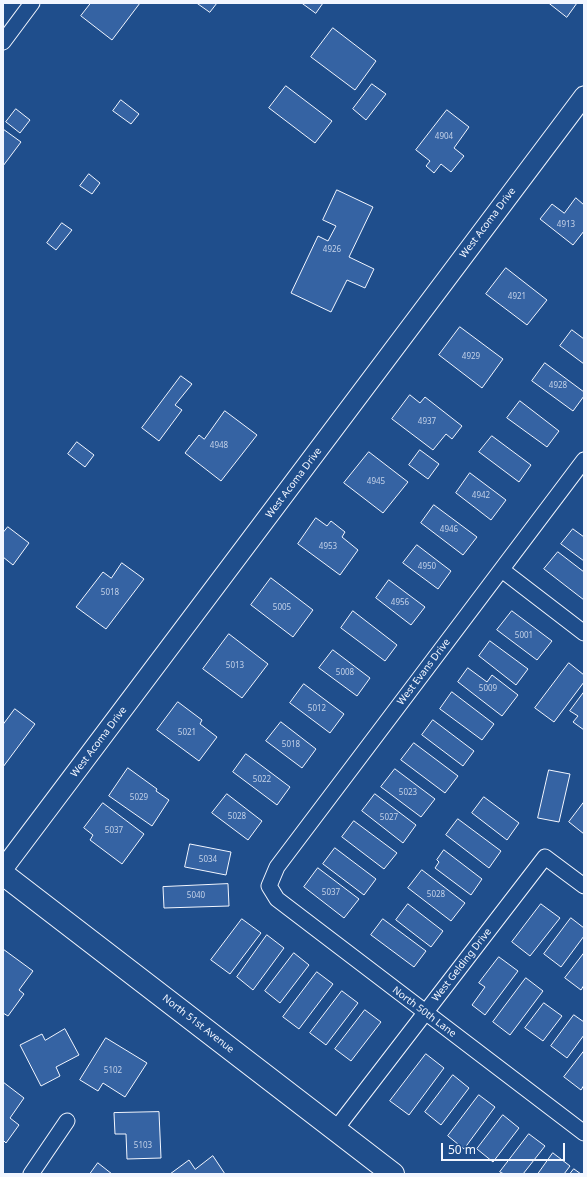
<!DOCTYPE html>
<style>
body{margin:0}
#map{position:relative;width:587px;height:1177px;overflow:hidden;background:#1f4e8c;font-family:"Noto Sans",sans-serif}
canvas{display:block}
.frame{position:absolute;inset:0;border:4px solid #f2f6ff;pointer-events:none}
.scale{position:absolute;left:441px;top:1143px;width:124px;height:18px;box-sizing:border-box;border:2px solid #f2f6ff;border-top:0;padding-left:5px;font-size:12px;line-height:14px;white-space:nowrap;color:#f2f6ff;-webkit-text-stroke:3px #1f4e8c;paint-order:stroke}
</style>
<div id="map">
<canvas width="587" height="1177"></canvas>
<div class="frame"></div>
<div class="scale">50 m</div>
</div>
<script>
const g = document.querySelector('canvas').getContext('2d');
g.lineJoin = 'round';
function fillPath(path, color) {
  g.fillStyle = color;
  g.fill(path, 'evenodd');
}
function trace(path, color, width, dash) {
  g.strokeStyle = color;
  g.lineWidth = width;
  g.lineCap = dash ? 'butt' : 'round';
  g.setLineDash(dash || []);
  g.stroke(path);
}
function drawText(font, color, halo, rows, align = 'center') {
  g.font = font + ' "Noto Sans",sans-serif';
  g.lineWidth = 3;
  g.setLineDash([]);
  g.textBaseline = 'middle';
  g.strokeStyle = halo;
  g.fillStyle = color;
  for (const [text, x, y, turn = 0] of rows) {
    g.save();
    g.translate(x, y);
    g.rotate((+turn || 0) * Math.PI / 180);
    g.textAlign = isNaN(turn) ? turn : align;
    if (halo) g.strokeText(text, 0, 0);
    g.fillText(text, 0, 0);
    g.restore();
  }
}
const building = new Path2D(`
 M91,3H140L112,40L81,16Z
 M197,3H217L210,12Z
 M302,3H323L316,13Z
 M549,3H577L567,17Z
 M333,28L376,61L355,90L311,57Z
 M372,84L386,94L366,120L353,109Z
 M286,86L332,121L315,143L269,108Z
 M121,100L139,114L131,124L113,111Z
 M16,109L30,120L20,133L6,122Z
 M447,110L469,127L454,148L464,156L451,172L441,164L434,173L426,166L430,161L416,150Z
 M3,129L21,142L3,166Z
 M89,174L100,183L92,194L80,186Z
 M337,190L373,207L349,257L374,269L365,288L347,280L331,312L291,293L318,236L328,241L336,226L323,220Z
 M576,198L584,205V231L573,245L540,219L552,204L564,213Z
 M62,223L72,230L56,250L47,243Z
 M506,268L547,300L527,325L486,294Z
 M460,327L503,359L482,388L439,355Z
 M572,330L584,339V364L560,346Z
 M545,363L584,392V396L573,411L532,381Z
 M181,376L192,384L175,405L182,410L159,441L142,428Z
 M410,395L420,403L425,397L462,426L452,439L446,434L433,450L392,419Z
 M520,401L559,431L547,447L507,418Z
 M225,411L257,435L221,481L185,453L199,435L204,439Z
 M492,436L531,465L519,482L479,452Z
 M77,442L94,455L85,467L68,454Z
 M420,450L439,464L428,479L409,465Z
 M369,452L408,482L383,513L344,483Z
 M470,473L506,500L491,520L456,493Z
 M434,505L477,537L463,555L421,523Z
 M316,518L327,526L331,521L345,532L342,537L358,550L340,575L298,544Z
 M8,527L29,543L13,565L3,557V533Z
 M573,529L584,537V561L561,544Z
 M417,545L451,571L438,589L403,563Z
 M558,552L584,572V600L544,569Z
 M122,563L144,579L106,629L76,607L103,572L111,578Z
 M271,578L313,610L293,637L251,605Z
 M389,580L425,607L411,625L376,598Z
 M353,611L397,645L385,661L341,628Z
 M512,611L552,641L537,660L497,630Z
 M229,634L268,664L242,698L203,669Z
 M490,641L528,669L516,685L479,656Z
 M333,650L370,678L357,696L319,668Z
 M569,663L584,675V682L554,722L535,708Z
 M468,668L487,682L492,675L518,695L502,716L458,682Z
 M304,684L344,714L330,733L290,703Z
 M452,692L494,724L482,740L440,709Z
 M584,692V730L573,722L578,716L570,711Z
 M178,702L202,720L200,724L217,737L199,761L157,730Z
 M15,709L35,724L3,767V725Z
 M433,720L474,751L463,766L422,735Z
 M281,722L316,749L302,768L266,741Z
 M414,743L458,776L445,793L401,760Z
 M246,754L290,787L277,805L233,772Z
 M128,768L157,789L156,791L169,800L152,826L109,796Z
 M395,769L435,799L421,817L381,787Z
 M549,770L570,774L559,822L538,818Z
 M227,794L262,821L248,840L212,813Z
 M375,794L416,825L403,843L362,811Z
 M484,797L519,823L507,840L472,813Z
 M584,802V834L569,822Z
 M103,803L144,834L122,864L90,840L93,835L84,828Z
 M458,819L501,851L489,868L446,835Z
 M354,821L397,853L384,869L342,837Z
 M190,844L231,852L226,875L185,867Z
 M335,848L376,879L364,895L323,864Z
 M444,850L482,879L471,895L435,868L439,862L437,860Z
 M318,868L359,899L344,918L304,887Z
 M422,870L465,903L451,921L408,888Z
 M228,884L229,906L164,908L163,887Z
 M408,904L443,931L431,947L396,920Z
 M541,904L560,918L530,956L512,942Z
 M571,918L584,928V936L561,967L544,954Z
 M242,919L261,933L230,974L211,960Z
 M383,919L426,951L414,967L371,935Z
 M267,935L284,948L253,990L237,977Z
 M3,949L33,971L19,990L24,994L8,1016L3,1013Z
 M294,953L309,965L280,1003L265,991Z
 M584,953V985L581,990L565,978Z
 M499,957L518,971L485,1015L472,1005L485,987L479,983Z
 M317,972L333,984L299,1029L283,1017Z
 M526,978L543,991L510,1035L493,1022Z
 M342,991L358,1003L326,1045L310,1033Z
 M544,1003L562,1016L543,1041L525,1028Z
 M365,1010L381,1022L351,1061L335,1049Z
 M574,1015L584,1022V1035L567,1058L551,1046Z
 M65,1029L79,1055L56,1067L60,1076L41,1086L20,1045L42,1034L45,1040Z
 M106,1038L147,1063L125,1097L103,1083L98,1091L80,1080Z
 M584,1051V1085L581,1090L564,1077Z
 M426,1054L444,1068L409,1115L390,1101Z
 M453,1075L469,1088L441,1125L425,1112Z
 M3,1082L24,1098L10,1118L19,1125L6,1143L3,1140Z
 M479,1095L495,1107L464,1149L448,1136Z
 M159,1112L161,1158L127,1159L126,1134H115L114,1113Z
 M503,1115L519,1128L493,1162L477,1149Z
 M529,1134L545,1146L523,1174H504L500,1172Z
 M553,1153L570,1166L564,1174H538Z
 M213,1156L225,1174H170L189,1160L195,1169Z
 M98,1163L112,1174H90Z
 M574,1169L581,1174H570Z`);
fillPath(building, '#3563a3');
trace(building, '#f2f6ff', 1);
const minor = new Path2D(`
 M3,42L32,3
 M584,460L277,867L269,886L277,899L584,1133
 M502,570L584,633
 M335,1130L545,857L584,886
 M31,1174L67,1121`);
const tertiary = new Path2D(`
 M3,869L584,96`);
const primary = new Path2D(`
 M3,874L393,1174`);
trace(minor, '#f2f6ff', 17);
trace(tertiary, '#f2f6ff', 21);
trace(primary, '#f2f6ff', 24);
trace(minor, '#1f4e8c', 15);
trace(tertiary, '#1f4e8c', 19);
trace(primary, '#1f4e8c', 22);
drawText('8px', '#c3d1e8', null, [
 ["4904",444,137],
 ["4913",566,225],
 ["4926",332,250],
 ["4921",517,297],
 ["4929",471,357],
 ["4928",558,386],
 ["4937",427,422],
 ["4948",219,446],
 ["4945",376,482],
 ["4942",481,496],
 ["4946",449,530],
 ["4953",328,547],
 ["4950",427,567],
 ["5018",110,593],
 ["4956",400,603],
 ["5005",282,608],
 ["5001",524,636],
 ["5013",235,666],
 ["5008",345,673],
 ["5009",488,689],
 ["5012",317,709],
 ["5021",187,733],
 ["5018",291,745],
 ["5022",262,780],
 ["5023",408,793],
 ["5029",139,798],
 ["5028",237,817],
 ["5027",389,818],
 ["5037",114,831],
 ["5034",208,860],
 ["5037",331,893],
 ["5028",436,895],
 ["5040",196,896],
 ["5102",113,1071],
 ["5103",143,1146]
]);
drawText('10px', '#f2f6ff', '#1f4e8c', [
 ["West Acoma Drive",488,223,-53],
 ["West Acoma Drive",294,483,-53],
 ["West Evans Drive",424,672,-53],
 ["West Acoma Drive",99,742,-53],
 ["West Gelding Drive",462,965,-52],
 ["North 50th Lane",424,1012,37],
 ["North 51st Avenue",198,1024,38]
]);
</script>
